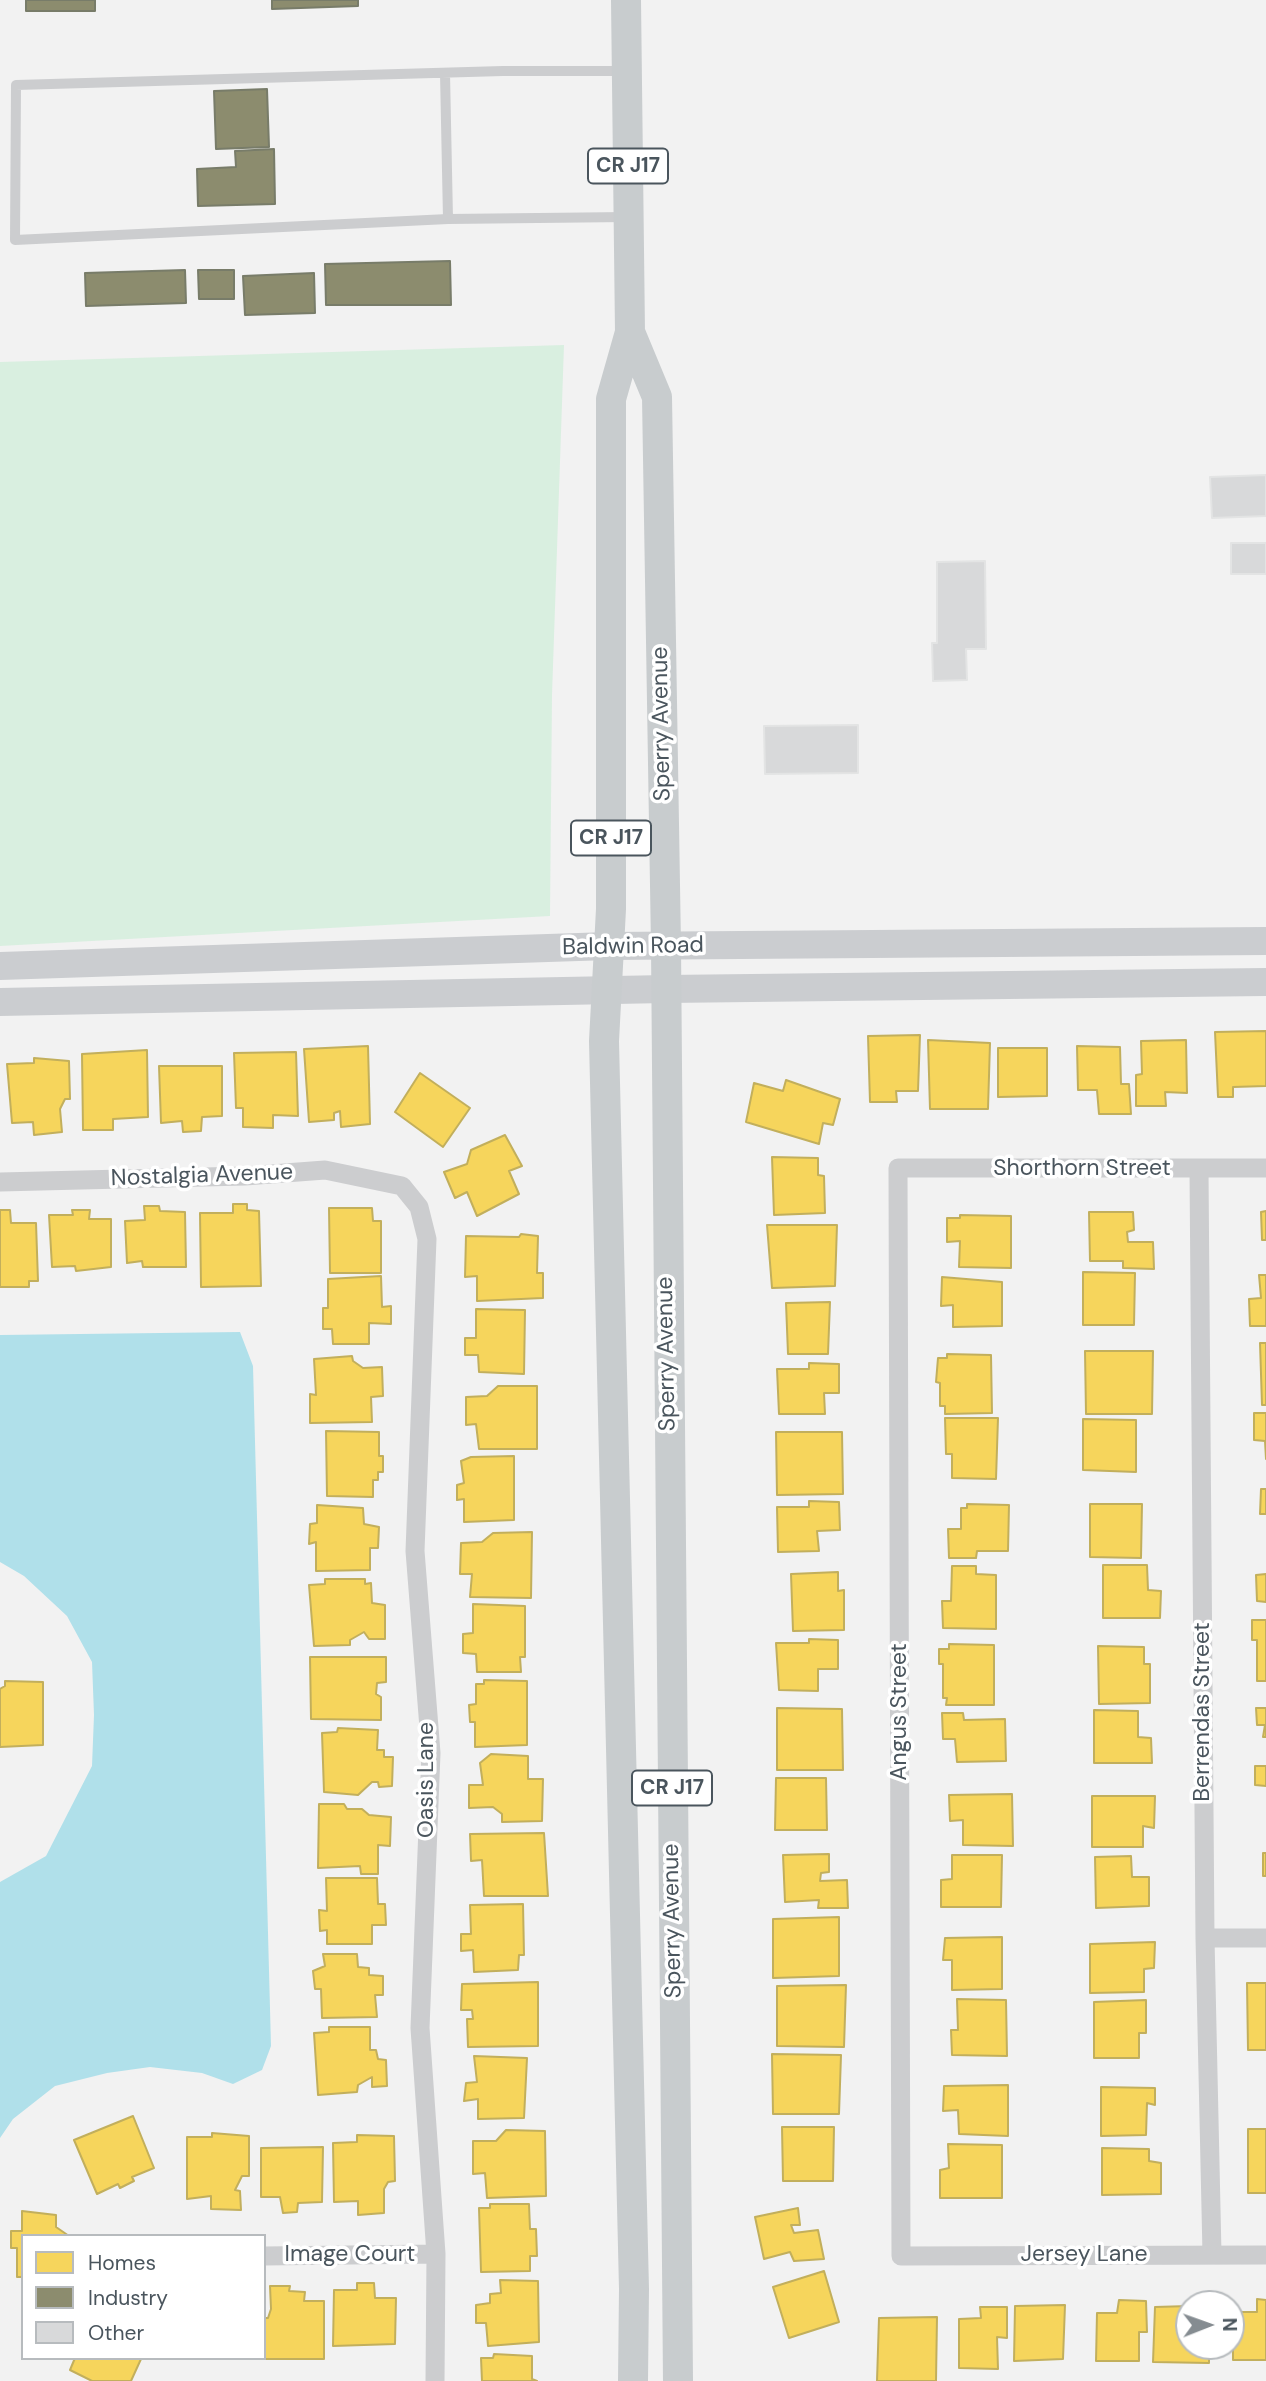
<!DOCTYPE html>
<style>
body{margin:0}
#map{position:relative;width:1266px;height:2381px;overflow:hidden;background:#f2f2f2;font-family:"DM Sans",sans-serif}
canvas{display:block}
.legend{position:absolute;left:21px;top:2234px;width:245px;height:126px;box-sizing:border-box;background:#fff;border:2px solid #b7bbbe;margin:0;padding:9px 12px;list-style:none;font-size:21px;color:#4a555d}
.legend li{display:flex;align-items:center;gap:14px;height:35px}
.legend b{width:35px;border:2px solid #b7bbbe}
.north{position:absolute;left:1175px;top:2290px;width:70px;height:70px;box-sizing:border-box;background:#fff;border:2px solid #b7bbbe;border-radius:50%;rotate:89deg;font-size:19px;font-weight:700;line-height:28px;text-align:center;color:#4a555d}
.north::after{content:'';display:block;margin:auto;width:24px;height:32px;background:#858c91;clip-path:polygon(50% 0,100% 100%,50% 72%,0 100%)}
</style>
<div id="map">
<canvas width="1266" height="2381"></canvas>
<ul class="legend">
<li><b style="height:19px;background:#f6d55c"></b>Homes</li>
<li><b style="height:19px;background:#8c8c6e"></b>Industry</li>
<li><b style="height:19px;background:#d8d9da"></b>Other</li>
</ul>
<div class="north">N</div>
</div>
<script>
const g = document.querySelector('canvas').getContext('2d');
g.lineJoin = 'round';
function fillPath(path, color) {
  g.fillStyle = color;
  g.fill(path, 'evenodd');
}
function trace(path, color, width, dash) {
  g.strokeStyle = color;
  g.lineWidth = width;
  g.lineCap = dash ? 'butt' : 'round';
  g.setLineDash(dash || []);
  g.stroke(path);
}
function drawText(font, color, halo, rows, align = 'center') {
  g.font = font + ' "DM Sans",sans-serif';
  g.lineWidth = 7;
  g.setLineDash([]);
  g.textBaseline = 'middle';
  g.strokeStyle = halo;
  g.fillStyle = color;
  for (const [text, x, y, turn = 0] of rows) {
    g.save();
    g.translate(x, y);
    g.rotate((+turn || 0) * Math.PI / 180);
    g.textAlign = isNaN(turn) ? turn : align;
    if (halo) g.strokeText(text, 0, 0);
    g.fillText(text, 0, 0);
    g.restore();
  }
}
fillPath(new Path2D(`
 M564,345L552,695L550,916L0,946V362Z`), '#d9efe0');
fillPath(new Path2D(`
 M240,1332L253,1366L271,2046L262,2070L233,2084L202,2073L150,2067L107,2073L55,2086L13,2119L0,2138V1882L46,1856L92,1766L94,1715L92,1662L67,1616L24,1576L0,1562V1335Z`), '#b0e0ea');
const homes = new Path2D(`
 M1266,1031V1086L1233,1087V1097H1218L1215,1032Z
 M920,1035L918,1091H896L897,1102H870L868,1036Z
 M928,1040L990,1043L988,1109H930Z
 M1186,1040L1187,1093L1165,1092L1166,1106H1136V1075L1142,1074L1141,1041Z
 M368,1046L370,1124L341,1127L340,1111L334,1113V1120L309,1122L304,1049Z
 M1077,1046L1120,1047L1121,1084H1129L1131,1114H1099L1097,1090H1078Z
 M998,1048H1047V1096L998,1097Z
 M147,1050L148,1117L113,1119V1130H83L82,1054Z
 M296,1052L298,1116L273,1115V1128L243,1127V1108H236L234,1053Z
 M34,1058L69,1061L70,1099H65L60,1109L62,1132L34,1135L33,1122L12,1123L7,1064L34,1063Z
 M159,1066H222V1116L202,1117L201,1131L183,1132L182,1121L161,1123Z
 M420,1073L470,1108L443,1147L395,1112Z
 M786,1080L840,1099L833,1125L823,1123L819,1144L746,1122L754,1083L783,1091Z
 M505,1135L522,1166L509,1171L519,1194L477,1216L467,1192L455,1198L444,1172L467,1164L471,1150Z
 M772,1157L818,1158V1175L824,1176L825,1213L774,1215Z
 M233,1204H247V1210L259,1211L261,1286L201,1287L200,1213H233Z
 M144,1206H159L160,1211L185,1212L186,1267H143L142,1261L127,1263L125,1221L145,1220Z
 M329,1208H372L373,1221H381V1273H330Z
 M0,1210H10L11,1223H36L38,1281H29V1287H0Z
 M72,1210H90L89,1219H111V1267L76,1271L75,1266L52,1267L49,1215H73Z
 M1266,1211V1240H1262L1261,1212Z
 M1089,1212H1133L1134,1230L1127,1232L1128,1242H1153L1154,1269L1123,1268V1261H1090Z
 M960,1215L1011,1216V1268L959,1267L960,1241L947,1242V1218H960Z
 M767,1225H837L835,1286L772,1288Z
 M521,1234L538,1236L537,1273H543V1298L477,1301V1276L465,1277L466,1236L519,1237Z
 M1083,1272L1135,1273L1134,1325H1083Z
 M1259,1275H1266V1326H1250L1249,1299L1261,1298Z
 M381,1276L382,1307L391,1306V1324L369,1323V1344H333L332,1329H323V1308H328V1279Z
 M942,1277L1002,1282V1326L953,1327V1305L941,1306Z
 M830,1302L828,1354H788L786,1303Z
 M476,1309L525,1310L524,1374L479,1372L478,1355H465V1338H476Z
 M1260,1343H1266V1405H1262Z
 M1085,1351H1153L1152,1414H1086Z
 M947,1354L991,1355L992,1413L945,1414V1406H940V1383L936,1382L938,1358H947Z
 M352,1356L353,1361L363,1368L382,1367L383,1396L371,1397L372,1422L310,1423V1394L316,1395L314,1359Z
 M809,1363L839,1364V1393H824L825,1414H779L777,1369H809Z
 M498,1386H537V1449H479L476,1424L466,1425V1397L487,1396Z
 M1254,1413H1266V1459L1265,1441L1254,1440Z
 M945,1418H998L996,1479L952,1478V1454H946Z
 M1083,1419L1136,1420V1472L1083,1470Z
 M326,1431L379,1432V1456H383V1472H378V1480H373V1497L327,1496Z
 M776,1432H842L843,1494L777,1495Z
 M514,1456V1520L464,1522V1499L457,1500V1485L464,1483L461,1461L471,1457Z
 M1261,1489H1266V1514H1260Z
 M809,1501L839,1502L840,1530L817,1531L819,1551L778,1552L777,1507H809Z
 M967,1504L1009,1505L1008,1551H977L976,1558H949L948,1529H961V1508H967Z
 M1090,1504H1142L1141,1558L1090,1557Z
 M317,1505L363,1508L364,1524L379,1527L378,1548H370V1570L316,1571V1542L309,1544L310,1524L317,1523Z
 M532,1532L531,1598L470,1597L472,1574H460L461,1543L482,1542L493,1533Z
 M1103,1565H1147L1148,1590L1161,1591L1160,1618H1103Z
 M952,1566H976V1574L996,1575V1629L943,1628L942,1601H951Z
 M838,1572V1591L844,1590V1630L793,1631L791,1574Z
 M1266,1574V1602L1257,1601L1256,1575Z
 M325,1579H365V1584L371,1583L372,1603L385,1605V1639H369L364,1632L350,1640V1645L314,1646L309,1585L325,1584Z
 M473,1604L525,1606V1657H520L521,1672H477L476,1654L463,1653V1634L473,1633Z
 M1252,1620H1266V1681H1257V1640H1252Z
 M809,1639L838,1640V1669H818V1691L779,1690L776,1643H809Z
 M949,1644L994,1645V1705H946L947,1698H943V1664H939V1649H949Z
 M1098,1646L1144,1647V1664H1150V1703L1099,1704Z
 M310,1657H386V1682L377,1683L376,1694L381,1697V1720L311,1719Z
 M484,1680L527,1681V1745L475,1747V1722H470L469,1705L476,1704V1684H484Z
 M5,1681L43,1682V1745L0,1747V1689L5,1686Z
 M777,1708L842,1709L843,1770H777Z
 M1256,1708H1266V1737H1263L1265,1725H1257Z
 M1094,1710L1138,1711V1737L1151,1738L1152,1763H1094Z
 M942,1713H963L964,1720L1005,1719L1006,1761L957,1762L955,1739H943Z
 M338,1728L378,1730L377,1750H384V1757H393L392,1786L379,1787L378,1782H372L358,1795L324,1792L322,1733L337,1732Z
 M491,1754L528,1756V1779H543L542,1821L502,1822V1814L493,1807L469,1808V1785H483L480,1763Z
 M1255,1766H1266V1786L1255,1785Z
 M776,1778H826L827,1830H775Z
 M1012,1794L1013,1846L963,1845V1820L950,1821L949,1795Z
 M1092,1796H1155L1154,1828L1143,1826V1847H1092Z
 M319,1804H344L347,1809H362L369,1815L391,1817L390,1846L378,1845V1874H361L360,1866L318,1868Z
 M544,1833L548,1896H484L482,1860L471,1861L470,1834Z
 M1263,1853H1266V1876H1263Z
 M829,1854V1872L821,1873L820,1881L847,1880L848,1908H818L819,1900L785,1902L783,1855Z
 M952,1855H1002L1001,1907H941V1880L952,1879Z
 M1131,1856L1132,1877H1149V1906L1096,1908L1095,1857Z
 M326,1878H377L378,1904H385L386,1925H372V1944H327V1930L320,1931L319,1910L327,1911Z
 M523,1904L524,1955H519L518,1970L474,1972L473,1950L461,1951V1934H471L470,1905Z
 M839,1917V1976L773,1978V1919Z
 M1002,1937V1989L952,1990V1960H943L945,1938Z
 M1155,1942L1154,1968L1144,1969V1992L1090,1993V1944Z
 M323,1954H357L358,1967L369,1968V1975L383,1976V1995H375L377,2017L322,2018L321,1989H315L313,1971L325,1966Z
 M538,1982V2046L468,2047L467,2019H473L472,2010H461L462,1984Z
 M1247,1983H1266V2050H1248Z
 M846,1985L844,2047L777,2046V1986Z
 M957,1999L1006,2000L1007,2056L952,2055L951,2030H958Z
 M1146,2000V2033H1139V2058H1094V2002Z
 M329,2027H370V2050H376L378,2059L386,2060L387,2086L372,2087V2077L358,2085L357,2092L318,2095L314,2033L329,2032Z
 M772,2054L841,2055L839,2114H773Z
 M474,2056L527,2058L524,2118L478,2119V2099L464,2101L466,2083L477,2082Z
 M1008,2085V2136L959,2134L958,2110L943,2111L944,2086Z
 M1101,2087L1155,2088V2105L1147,2103L1146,2135L1101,2136Z
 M133,2116L154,2168L132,2177L134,2181L120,2188L118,2184L97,2194L74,2140Z
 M782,2127H834L833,2181H783Z
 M1248,2129H1266V2193H1248Z
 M506,2130L545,2131L546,2196L487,2198L485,2173L473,2174V2141H496Z
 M212,2133L249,2136V2176H242L235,2190L240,2191L241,2210L211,2209V2196L187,2199V2137H212Z
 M357,2135L394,2136L395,2181L388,2182L384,2189V2213L358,2215V2201L334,2202L333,2143L357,2142Z
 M948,2144L1002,2145V2198H940V2170L949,2168Z
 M323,2147L322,2202L298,2203L297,2212L283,2213L280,2197H261V2148Z
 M1102,2148L1149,2149V2161L1161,2163V2194L1102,2195Z
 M490,2204H529L530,2229H536L537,2256H530V2271L481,2272L479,2208H490Z
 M798,2208L800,2225H791L794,2233L818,2230L824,2259L794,2261L790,2252L764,2259L755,2217Z
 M22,2211L56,2215V2227L69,2236H23V2277H17V2248H11V2231H22Z
 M824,2271L839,2322L789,2338L773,2287Z
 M500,2280L538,2281L539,2342L488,2346L486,2323H476V2305L490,2303V2294L501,2293Z
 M357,2283H374L375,2298H396L395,2344L333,2346L334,2290H357Z
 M270,2286H290L289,2291L305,2292L304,2301H324V2359H261L264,2358V2318H268L271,2309Z
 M1257,2299L1266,2300V2360H1233V2312H1257Z
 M1119,2300L1146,2301L1147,2332H1139V2361H1096L1097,2313H1117Z
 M1065,2305L1063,2359L1014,2361L1015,2306Z
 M1189,2306V2346H1209V2363L1153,2362L1155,2307Z
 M980,2307H1007V2338L997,2337L998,2369L959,2368V2319L981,2318Z
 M937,2317L936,2381H877L879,2318Z
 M494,2354L532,2356V2379L537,2381H482L481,2358H493Z
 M75,2358H140L141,2359L131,2381H92L70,2370Z`);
fillPath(homes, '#f6d55c');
trace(homes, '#c2af5c', 2);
const industry = new Path2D(`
 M26,0H95V11H26Z
 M272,0H358V6L272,9Z
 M267,89L269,147L216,149L214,91Z
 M274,149L275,204L198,206L197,169L236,167L235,151Z
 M450,261L451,305H326L325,264Z
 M185,270L186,303L86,306L85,273Z
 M198,270H234V299H199Z
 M314,273L315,313L245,315L243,276Z`);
fillPath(industry, '#8c8c6e');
trace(industry, '#787c69', 2);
const building = new Path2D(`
 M1266,475V516L1212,518L1210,477Z
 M1231,543H1266V574H1231Z
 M985,561L986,649H966L967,680L933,681L932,643H937V562Z
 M858,725V773L765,774L764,726Z`);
fillPath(building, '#d8d9da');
trace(building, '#e3e4e4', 2);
trace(new Path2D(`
 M622,71H503L16,85L15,240L448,219L627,217
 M445,73L448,219`), '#cccdcf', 10);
trace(new Path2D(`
 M1266,1168H898L901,2256L1266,2255
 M1199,1169L1205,1938L1212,2254
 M0,1182L245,1176L325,1170L402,1186L419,1207L427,1239L415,1551L431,1753L420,2028L436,2254L435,2381
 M1205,1938H1266
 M264,2256L436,2254`), '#cccdcf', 19);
trace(new Path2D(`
 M0,966L609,946L1266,941
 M0,1002L666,989L1266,982`), '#cbcdd0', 28);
trace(new Path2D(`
 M626,0L630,332L611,399V909L604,1041L634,2289L633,2381
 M630,332L657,397L666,946L678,2381`), '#c8ccce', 30);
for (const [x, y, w] of [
 [628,166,80],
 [611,838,80],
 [672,1788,80]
]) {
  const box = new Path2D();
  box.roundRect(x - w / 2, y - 17.5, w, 35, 5);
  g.fillStyle = '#fff';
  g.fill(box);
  trace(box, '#4a555d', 2);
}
drawText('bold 21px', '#4a555d', null, [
 ["CR J17",628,166],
 ["CR J17",611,838],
 ["CR J17",672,1788]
]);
drawText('23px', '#4a555d', '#fff', [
 ["Sperry Avenue",662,724,-91],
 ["Baldwin Road",633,947,-1],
 ["Shorthorn Street",1082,1169],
 ["Nostalgia Avenue",202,1176,-2],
 ["Sperry Avenue",667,1354,-91],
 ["Angus Street",900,1712,-90],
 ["Berrendas Street",1203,1712,-90],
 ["Oasis Lane",427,1780,-90],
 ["Sperry Avenue",673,1921,-91],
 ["Image Court",350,2255],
 ["Jersey Lane",1084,2255]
]);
</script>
